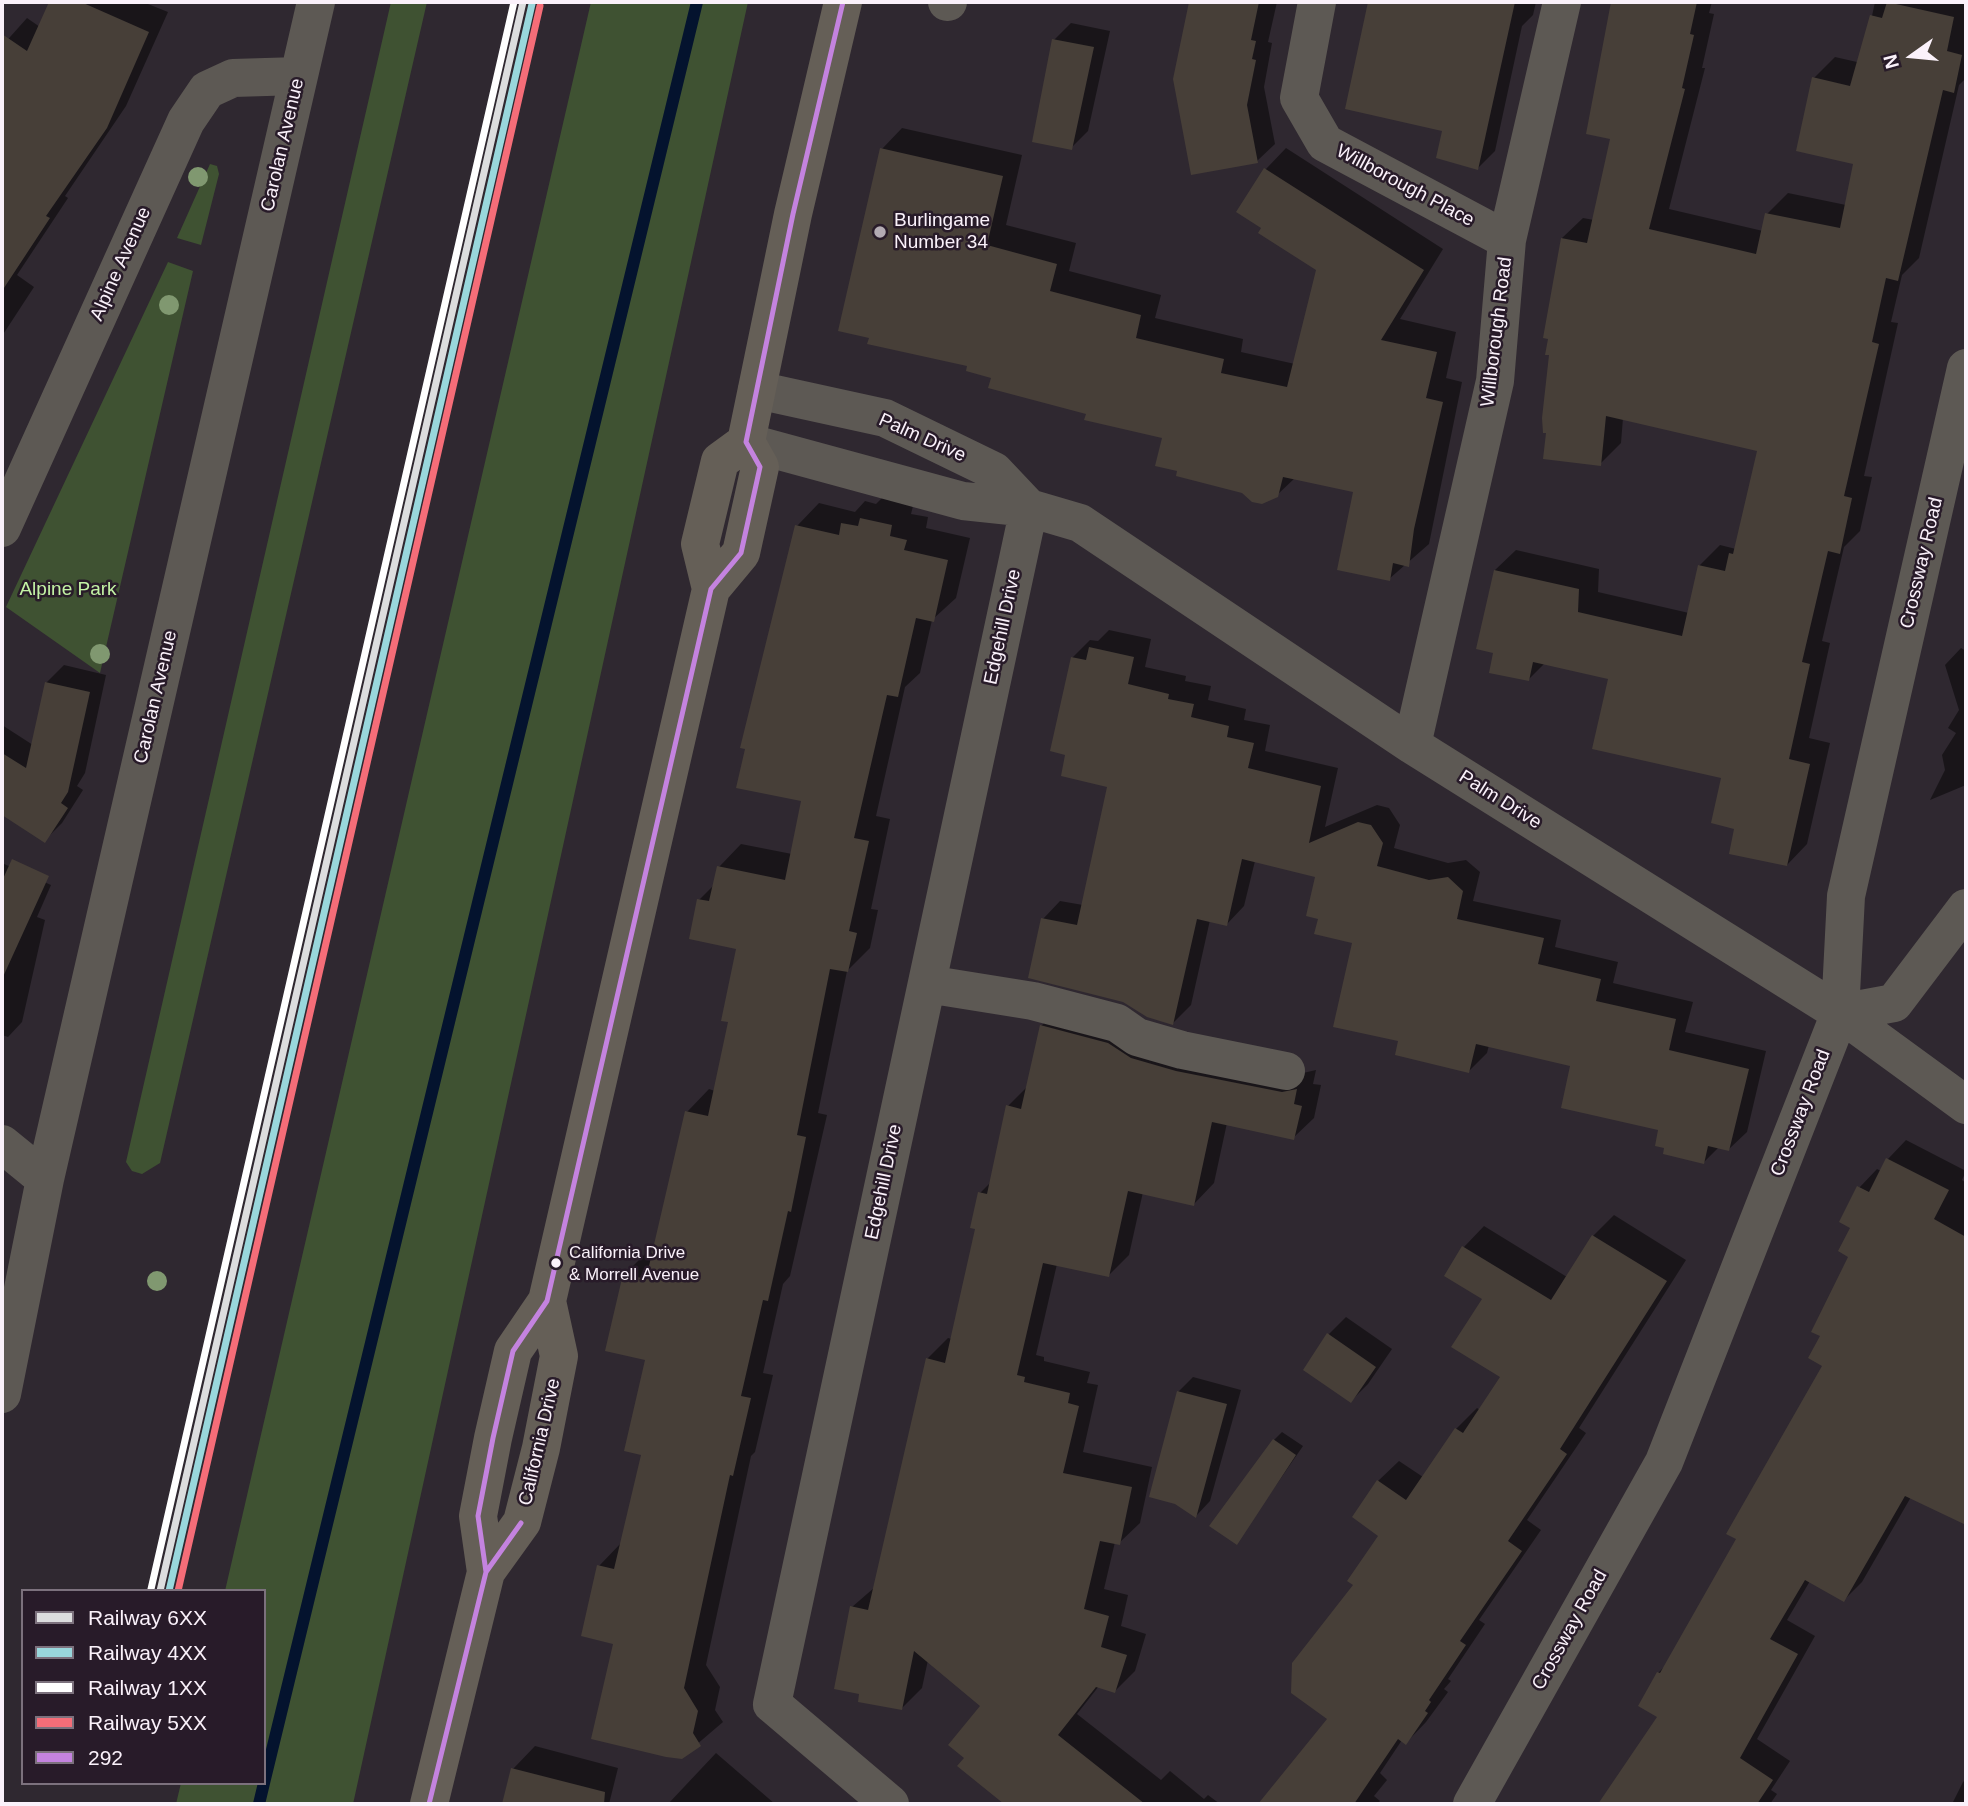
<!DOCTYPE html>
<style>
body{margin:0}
#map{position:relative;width:1968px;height:1806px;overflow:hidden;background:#2f2830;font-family:Arial,sans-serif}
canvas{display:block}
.frame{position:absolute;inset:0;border:4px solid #faf1fa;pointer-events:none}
.legend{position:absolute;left:21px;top:1589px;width:245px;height:196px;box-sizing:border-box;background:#281b29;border:2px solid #7c717d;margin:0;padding:9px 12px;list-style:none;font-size:21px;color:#faf1fa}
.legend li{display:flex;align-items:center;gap:14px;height:35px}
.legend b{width:35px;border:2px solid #7c717d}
.north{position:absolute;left:1877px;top:21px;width:70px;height:70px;-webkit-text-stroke:5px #281b29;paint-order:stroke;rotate:255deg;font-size:19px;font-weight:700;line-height:28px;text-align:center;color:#faf1fa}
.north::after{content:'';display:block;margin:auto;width:24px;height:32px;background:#faf1fa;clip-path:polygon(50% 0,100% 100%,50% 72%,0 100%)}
</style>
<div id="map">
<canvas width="1968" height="1806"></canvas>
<div class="frame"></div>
<ul class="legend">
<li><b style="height:9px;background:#dcddde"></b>Railway 6XX</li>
<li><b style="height:9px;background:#99d7dc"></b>Railway 4XX</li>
<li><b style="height:9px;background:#fff"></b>Railway 1XX</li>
<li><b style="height:9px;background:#f56d78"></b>Railway 5XX</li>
<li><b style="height:9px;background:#c483df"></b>292</li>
</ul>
<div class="north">N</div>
</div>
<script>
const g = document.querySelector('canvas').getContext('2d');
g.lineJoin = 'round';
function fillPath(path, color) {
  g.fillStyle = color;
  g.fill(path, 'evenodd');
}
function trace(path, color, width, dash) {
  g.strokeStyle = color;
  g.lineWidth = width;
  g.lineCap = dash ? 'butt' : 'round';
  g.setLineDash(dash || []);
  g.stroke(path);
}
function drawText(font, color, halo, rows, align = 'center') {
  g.font = font + ' Arial,sans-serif';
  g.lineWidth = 5;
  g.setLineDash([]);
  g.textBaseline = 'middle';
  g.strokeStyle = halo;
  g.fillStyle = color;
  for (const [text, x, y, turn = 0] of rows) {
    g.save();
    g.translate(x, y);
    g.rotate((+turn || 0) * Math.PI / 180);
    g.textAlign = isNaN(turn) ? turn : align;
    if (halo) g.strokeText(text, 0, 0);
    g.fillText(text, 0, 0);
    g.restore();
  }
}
fillPath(new Path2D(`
 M391,2H427L160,1163L142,1174L132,1171L126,1162Z
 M591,2H748L353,1804H176L181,1783H264V1591H225Z
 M210,164L217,166L219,174L201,245L177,238Z
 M168,262L193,271L100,673L6,607Z`), '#3f5232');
fillPath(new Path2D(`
 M51,2H143L168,12L126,106L65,196L68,198L17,275L34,287L2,336V46L27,18L40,27Z
 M1191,2H1277L1268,42L1272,43L1264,87L1275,144L1257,161L1175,79Z
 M1369,2H1536L1533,15L1522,26L1495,151L1478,168L1444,130L1347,108Z
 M1618,2H1712L1709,13L1714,14L1702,68H1705L1669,209L1763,231L1767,214L1788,193L1846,205L1855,163L1814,78L1835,57L1857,62L1864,53L1875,2H1966V78L1959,85L1919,258L1902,275L1891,322L1898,323L1864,476L1872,477L1860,531L1844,547L1822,641L1830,643L1809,738L1830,743L1807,844L1787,865L1737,827L1723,777L1610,678L1545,663L1528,680L1495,651V570L1516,550L1599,569L1598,592L1689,613L1699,566L1720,545L1736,549L1759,450L1623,418L1621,443L1600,464L1562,238L1583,218L1594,220L1612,138L1611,40Z
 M1071,23L1110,31L1088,131L1071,148L1054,40Z
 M902,128L1022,155L1006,225L1076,243L1069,271L1161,295L1155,318L1243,339L1241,352L1295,364L1318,269L1239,211L1266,169L1286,148L1443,249L1400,319L1456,332L1446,378L1462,382L1429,544L1389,579L1355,491L1295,478L1277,495L1243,491L1179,470L1164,436L1088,413L970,365L882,149Z
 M884,496L914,502L911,514L928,517L926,528L970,538L956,598L932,620L920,673L905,687L876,816L890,819L871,909L878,910L870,948L847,971L818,1113L827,1115L790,1276L783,1284L763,1373L773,1375L755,1452L751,1456L706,1665L720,1687L715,1710L723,1722L682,1757L615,1642L599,1566L622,1542L643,1454L647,1359L624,1275L647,1252L654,1254L687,1112L709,1089L715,1091L730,1021L738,948L699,900L715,884L719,867L741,844L792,854L803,800L797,526L819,503L855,512L865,501L876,504Z
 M1109,630L1151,639L1145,667L1186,676L1185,681L1211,686L1208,700L1246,709L1244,720L1270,725L1265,751L1338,768L1325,827L1377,805L1389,808L1400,825L1394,848L1448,863L1466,860L1480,872L1473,901L1561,920L1555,947L1618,962L1613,983L1693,1002L1685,1032L1766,1051L1747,1132L1729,1149L1719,1147L1704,1162L1666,1147L1660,1129L1572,1065L1489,1045L1487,1053L1469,1071L1400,1040L1354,942L1317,875L1255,861L1244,906L1227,924L1210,920L1191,1005L1173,1023L1043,919L1060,901L1083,905L1109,785L1068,753L1072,658L1090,640L1098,641Z
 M1961,648L1966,651V785L1930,800L1945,770L1942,755L1956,733L1948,728L1959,710L1945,665Z
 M64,665L106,675L85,773L77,786L83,790L62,823L45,840L2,813V725L33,745L46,683Z
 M2,863L51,885L37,917L45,920L22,1022L8,1037L2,1035Z
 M1062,1006L1303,1073L1316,1070L1313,1084L1321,1085L1314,1118L1293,1138L1227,1123L1214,1183L1194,1204L1143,1192L1129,1255L1108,1276L1057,1264L1036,1355L1044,1357V1361L1090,1372L1087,1383L1098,1385L1083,1452L1152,1467L1140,1523L1119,1543L1115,1542L1104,1589L1128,1595L1121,1626L1146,1634L1135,1671L1115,1691L1099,1686L1077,1714L1161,1780L1170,1771L1204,1799L1208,1795L1220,1804H1024L967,1757L983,1705L928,1660L922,1688L902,1708L852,1607L875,1587L927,1359L948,1338L952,1339L977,1228L980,1193L992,1181L1008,1106L1028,1086L1041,1026Z
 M1906,1140L1966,1171L1962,1180L1966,1183V1523L1911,1497L1862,1582L1844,1600L1810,1581L1787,1620L1815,1636L1757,1739L1790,1761L1771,1790L1777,1794L1770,1804H1602L1659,1717L1658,1673L1667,1664L1738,1538L1825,1365L1822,1336L1851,1256L1859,1188L1877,1169L1881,1171L1888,1159Z
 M1614,1215L1686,1260L1579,1428L1586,1433L1527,1520L1541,1530L1479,1620L1485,1624L1448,1679L1451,1681L1444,1689L1448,1692L1426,1722L1406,1743L1402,1740L1380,1773L1387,1780L1374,1796L1380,1801L1377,1804H1259L1330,1718L1356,1585L1381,1535L1378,1481L1399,1461L1423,1477L1456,1429L1477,1408L1480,1410L1502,1377L1484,1299L1446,1275L1464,1247L1484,1226L1567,1277L1593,1236Z
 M1346,1317L1392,1349L1368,1384L1351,1401L1329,1334Z
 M1193,1377L1241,1390L1210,1501L1196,1516L1176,1503L1178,1392Z
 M1282,1432L1303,1446L1237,1542L1274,1440Z
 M535,1746L618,1768L609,1804H503L513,1769Z
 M716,1753L775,1804H668Z
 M1966,1779V1804H1952L1963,1782Z`), '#0007');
trace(new Path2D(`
 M264,1783L697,2
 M259,1804L264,1783`), '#04132e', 12);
fillPath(new Path2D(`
 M49,2H81L149,32L107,128L46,216L50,218L2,291V34L27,51Z
 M1189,2H1259L1251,40L1256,41L1252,59L1256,60L1247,105L1258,163L1191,175L1173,79Z
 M1368,2H1515L1478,170L1436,158L1442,131L1345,109Z
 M1611,2H1697L1690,34L1694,35L1682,88L1685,89L1649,229L1756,254L1765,213L1840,228L1853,164L1796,151L1812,77L1850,86L1870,15L1882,18L1887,2L1954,17L1947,51L1962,55L1954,93L1943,90L1898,281L1886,278L1872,342L1879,344L1844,496L1852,498L1840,554L1828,551L1802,662L1810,664L1789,759L1810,764L1787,866L1729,854L1734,829L1711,823L1721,778L1592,749L1608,679L1533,662L1529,681L1489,673L1493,653L1476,649L1494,570L1579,589L1578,612L1682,636L1698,565L1725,571L1729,553L1733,554L1757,451L1606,416L1601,466L1543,459L1546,433H1543L1542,418L1549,355H1545L1548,339L1543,338L1561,238L1587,243L1610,139L1586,134Z
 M1052,39L1094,47L1072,150L1032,142Z
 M880,148L1003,176L987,245L1057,264L1050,291L1141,315L1136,338L1224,359L1221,373L1287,387L1316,270L1258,233L1261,228L1236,212L1264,168L1424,270L1381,340L1437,352L1426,398L1443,402L1414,529L1409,567L1393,563L1390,581L1337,570L1353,492L1283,477L1278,497L1262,504L1252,502L1242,493L1176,476L1177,471L1155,466L1162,438L1084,420L1086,414L988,388L991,378L966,371L967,366L867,344L869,338L838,331Z
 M860,518L892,525L890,536L907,540L904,550L948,560L934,622L916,618L898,697L887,695L854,838L869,841L849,931L857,933L848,972L830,969L797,1135L806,1137L791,1212L788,1211L768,1301L763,1300L741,1396L751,1398L733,1476L730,1475L684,1688L698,1711L693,1733L701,1746L682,1759L666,1757L591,1739L613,1644L581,1636L597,1565L614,1569L641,1455L624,1451L645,1360L605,1351L623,1274L646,1279L685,1111L708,1116L728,1022L721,1021L736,949L689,939L697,899L709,901L717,866L785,880L801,801L736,788L745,749L740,748L795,525L839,535L841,523L858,526Z
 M1089,647L1134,657L1128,684L1169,694L1168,699L1194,704L1191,717L1229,726L1227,737L1254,743L1248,768L1321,786L1309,843L1358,822L1371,825L1383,843L1377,866L1429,880L1448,877L1463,891L1457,919L1544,938L1538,964L1601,979L1596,1001L1676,1019L1669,1050L1749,1069L1729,1151L1708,1146L1704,1164L1663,1154L1664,1148L1655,1146L1658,1130L1561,1108L1570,1066L1476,1044L1469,1073L1395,1055L1398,1041L1333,1027L1352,943L1314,934L1318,919L1306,916L1315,877L1242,859L1227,926L1197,919L1173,1025L1147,1017L1123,1002L1028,978L1041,918L1077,925L1107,787L1061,776L1065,755L1050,751L1071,657L1086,660Z
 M45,682L90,692L68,792L61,803L68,808L45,843L2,815V753L26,768Z
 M12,859L49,876L2,979V881Z
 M1040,1025L1108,1043L1131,1058L1176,1071L1282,1092L1297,1089L1294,1104L1302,1106L1294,1140L1212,1122L1194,1206L1128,1191L1109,1277L1043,1263L1017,1375L1025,1377L1024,1382L1070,1393L1068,1403L1079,1406L1063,1473L1132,1487L1120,1545L1100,1541L1084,1609L1109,1616L1101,1647L1127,1655L1115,1693L1096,1687L1058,1735L1145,1804H1004L957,1766L964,1758L948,1745L980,1706L914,1651L902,1710L858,1702L859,1694L834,1689L850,1606L868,1610L926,1358L945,1363L975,1229L970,1228L978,1192L987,1194L1006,1105L1021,1109Z
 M1886,1158L1949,1190L1934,1219L1966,1237V1525L1905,1496L1844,1602L1805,1580L1770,1639L1798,1654L1740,1758L1773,1780L1757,1804H1598L1657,1717L1638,1706L1657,1672L1660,1673L1736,1539L1726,1534L1822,1366L1808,1358L1820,1336L1811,1332L1848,1257L1838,1251L1850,1228L1839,1222L1857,1186L1869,1192Z
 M1592,1235L1667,1281L1560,1449L1567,1454L1508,1541L1522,1551L1460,1641L1466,1645L1429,1700L1431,1702L1425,1711L1428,1713L1406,1745L1398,1739L1354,1804H1258L1327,1719L1291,1693L1292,1663L1353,1585L1347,1581L1378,1536L1352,1517L1377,1480L1406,1500L1455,1428L1463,1433L1500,1377L1451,1347L1482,1299L1444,1276L1462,1246L1551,1300Z
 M1327,1333L1376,1367L1351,1403L1303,1370Z
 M1177,1391L1227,1404L1196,1518L1175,1504L1149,1497Z
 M1273,1439L1296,1455L1237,1545L1209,1526Z
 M511,1768L605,1792L604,1804H502Z`), '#473f38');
trace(new Path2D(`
 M947,2H948
 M1317,2L1299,98L1325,143L1507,240
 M757,390L885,418L994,471L1029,508
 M746,442L963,501L1029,508L1080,523L1412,745L1840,1013L1966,1105
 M2,528L186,121L207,90L233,78L299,76
 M1412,745L1495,381L1507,240L1562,2
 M927,984L1033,1001L1117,1023L1137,1037L1182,1050L1286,1071
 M1840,1013L1894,1003L1966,908
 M2,1144L45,1179
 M2,1394L45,1179L316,2
 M890,1804L772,1704L1029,508
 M1472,1804L1664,1462L1840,1013L1846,896L1966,368`), '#5d5954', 38);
trace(new Path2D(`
 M711,589L700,544L720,461L746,442
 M486,1572L478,1516L493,1438L513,1351L547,1301L711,589L741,553L760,467L746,442L793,214L843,2
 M429,1804L486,1572L522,1522L541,1448L559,1356L547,1301`), '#655f57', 38);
trace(new Path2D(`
 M486,1572L478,1516L493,1438L513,1351L547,1301L711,589L741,553L760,467L746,442L793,214L843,2
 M429,1804L486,1572L521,1523`), '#c483df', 5);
trace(new Path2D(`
 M160,1591L523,2`), '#dcddde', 7);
trace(new Path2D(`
 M169,1591L532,4`), '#99d7dc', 7);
trace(new Path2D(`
 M151,1589L514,2`), '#fff', 7);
trace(new Path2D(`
 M178,1591L540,6`), '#f56d78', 7);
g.fillStyle = '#809870';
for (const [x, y] of [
 [198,177],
 [169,305],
 [100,654],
 [157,1281]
]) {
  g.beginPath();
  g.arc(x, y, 10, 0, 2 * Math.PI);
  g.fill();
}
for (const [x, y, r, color] of [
 [880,232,7,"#b3abb3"],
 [556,1263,6,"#faf1fa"]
]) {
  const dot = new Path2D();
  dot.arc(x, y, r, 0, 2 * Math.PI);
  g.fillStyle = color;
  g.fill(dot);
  trace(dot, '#281b29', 2.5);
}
drawText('17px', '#faf1fa', '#281b29', [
 ["California Drive",569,1253],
 ["& Morrell Avenue",569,1275]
], 'left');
drawText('19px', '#faf1fa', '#281b29', [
 ["Carolan Avenue",283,145,-77],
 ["Willborough Place",1405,186,28],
 ["Alpine Avenue",121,264,-66],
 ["Willborough Road",1497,332,-83],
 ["Palm Drive",922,438,24],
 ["Crossway Road",1922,563,-77],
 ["Edgehill Drive",1003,627,-78],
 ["Carolan Avenue",156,697,-77],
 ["Palm Drive",1500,800,32],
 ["Crossway Road",1801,1113,-69],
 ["Edgehill Drive",884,1182,-78],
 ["California Drive",540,1442,-77],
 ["Crossway Road",1570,1630,-61]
]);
drawText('19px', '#faf1fa', '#281b29', [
 ["Burlingame",894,221],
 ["Number 34",894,243]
], 'left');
drawText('19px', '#c3f3a5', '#281b29', [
 ["Alpine Park",68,590]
]);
</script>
